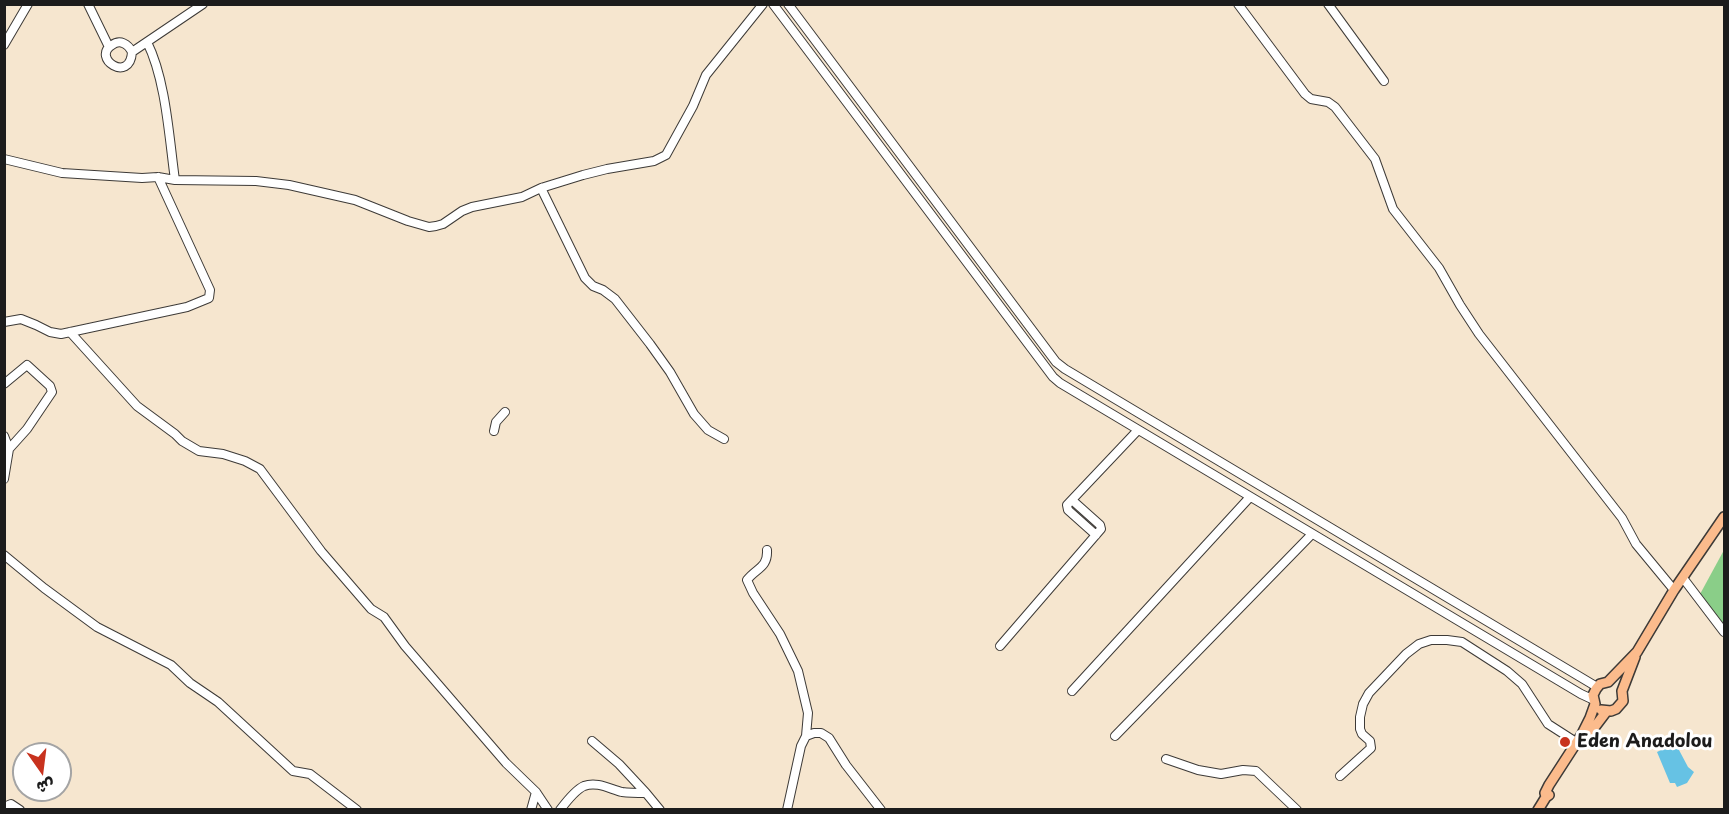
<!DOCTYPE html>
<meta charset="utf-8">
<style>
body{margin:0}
#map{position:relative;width:1729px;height:814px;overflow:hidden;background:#f6e6cf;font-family:"Playpen Sans","Playpen Sans Arabic",sans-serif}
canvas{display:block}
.frame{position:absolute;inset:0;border:6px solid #1c1c1c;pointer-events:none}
.north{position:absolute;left:12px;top:742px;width:60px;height:60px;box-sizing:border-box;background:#fff;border:2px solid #a4a4a4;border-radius:50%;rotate:166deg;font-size:16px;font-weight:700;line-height:24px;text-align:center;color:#1c1c1c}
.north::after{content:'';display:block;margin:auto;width:21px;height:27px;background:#c8321e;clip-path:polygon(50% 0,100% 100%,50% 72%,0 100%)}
</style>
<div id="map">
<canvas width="1729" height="814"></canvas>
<div class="frame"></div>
<div class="north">ش</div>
</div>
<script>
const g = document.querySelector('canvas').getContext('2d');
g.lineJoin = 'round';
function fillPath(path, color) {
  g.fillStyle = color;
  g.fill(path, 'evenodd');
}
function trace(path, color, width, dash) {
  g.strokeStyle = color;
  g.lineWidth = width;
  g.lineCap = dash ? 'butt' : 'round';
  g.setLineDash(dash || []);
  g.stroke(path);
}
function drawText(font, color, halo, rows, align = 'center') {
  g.font = font + ' "Playpen Sans",sans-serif';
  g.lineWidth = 6;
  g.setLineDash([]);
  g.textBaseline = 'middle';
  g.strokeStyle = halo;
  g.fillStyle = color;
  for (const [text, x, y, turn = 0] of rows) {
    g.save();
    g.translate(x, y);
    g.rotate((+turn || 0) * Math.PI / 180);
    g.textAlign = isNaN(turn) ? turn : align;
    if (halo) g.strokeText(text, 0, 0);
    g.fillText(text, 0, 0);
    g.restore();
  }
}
fillPath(new Path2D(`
 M1724,550V630L1699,596Z`), '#8ace88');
fillPath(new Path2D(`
 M1680,741L1682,748L1679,750L1688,767L1694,772L1687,783L1677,787L1675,783H1670L1657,752Z`), '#66c2e4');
const minor = new Path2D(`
 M88,4L109,47
 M773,4L1053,377L1060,383L1581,694L1594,700
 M788,4L1056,362L1065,369L1597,687
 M1238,4L1305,94L1311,99L1328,102L1335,107L1375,159L1393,209L1439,268L1460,305L1479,334L1622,518L1636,544L1674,590
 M1328,4L1384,81
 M147,42C166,80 169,137 175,180
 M4,45L28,4
 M132,52C128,44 120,39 112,45C91,58 130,84 132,52L203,4
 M4,159L62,173L142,178L158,177L175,180L256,181L289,185L355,200L408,221L429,227L436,226L443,224L462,211L472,207L522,197L541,188L583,175L607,169L654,161L666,155L693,106L706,75L763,4
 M541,188L585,278L593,286L603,290L615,299L650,344L670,372L694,414L708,430L724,439
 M4,322L21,319L36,325L50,332L61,334L187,307L209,298L210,290L158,177
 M70,332L137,406L175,434L182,441L199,451L223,454L245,461L260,469L321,551L371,609L384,617L405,646L506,763L536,792L548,810
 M4,384L27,365L50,386L52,392L27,429L9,449
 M494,431L496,422L505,412
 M4,436L9,449L4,479
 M1096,535L1068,510L1067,505L1138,430
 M767,550C768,568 756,568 747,580L753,593L780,634L798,671L808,713L806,736
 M4,555L44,588L97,627L171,665L190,683L218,702L293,771L310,774L357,810
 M1683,578L1724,632
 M1000,646L1101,529L1100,525L1072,500
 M1072,691L1250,497
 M1115,736L1312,534
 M592,741L619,764L646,793
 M1166,759L1198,770L1221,774L1243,770L1256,771L1297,810
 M1340,776L1371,748L1370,741L1362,734L1360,729V717L1363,704L1369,693L1406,654L1419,644L1431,640H1447L1462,642L1507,671L1522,684L1548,724L1576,742
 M4,807L11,804L20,810
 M531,810L536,792
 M560,810C566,802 575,790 584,786C597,781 610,789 622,792C630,793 639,793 646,793L660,810
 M787,810L801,746L806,736L814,733H821L829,738L846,765L881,810`);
const major = new Path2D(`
 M1601,710L1611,711L1616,709L1623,701L1622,691L1635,657
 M1584,741L1606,712
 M1546,797L1545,793L1549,785L1582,734L1590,718L1595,704L1593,695L1596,689L1600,684L1608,682L1637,652L1674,590L1724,517
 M1538,810L1546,797L1549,795`);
trace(minor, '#3d3a37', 10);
trace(major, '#3d3a37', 12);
trace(minor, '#fff', 8);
trace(major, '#fbbb8c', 9);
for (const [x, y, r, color] of [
 [1565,742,6,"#c8321e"]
]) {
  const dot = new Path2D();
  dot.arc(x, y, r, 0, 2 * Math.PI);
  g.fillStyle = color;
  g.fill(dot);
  trace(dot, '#fff', 2);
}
drawText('bold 18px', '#1c1c1c', '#fff', [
 ["Eden Anadolou",1577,742]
], 'left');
</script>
